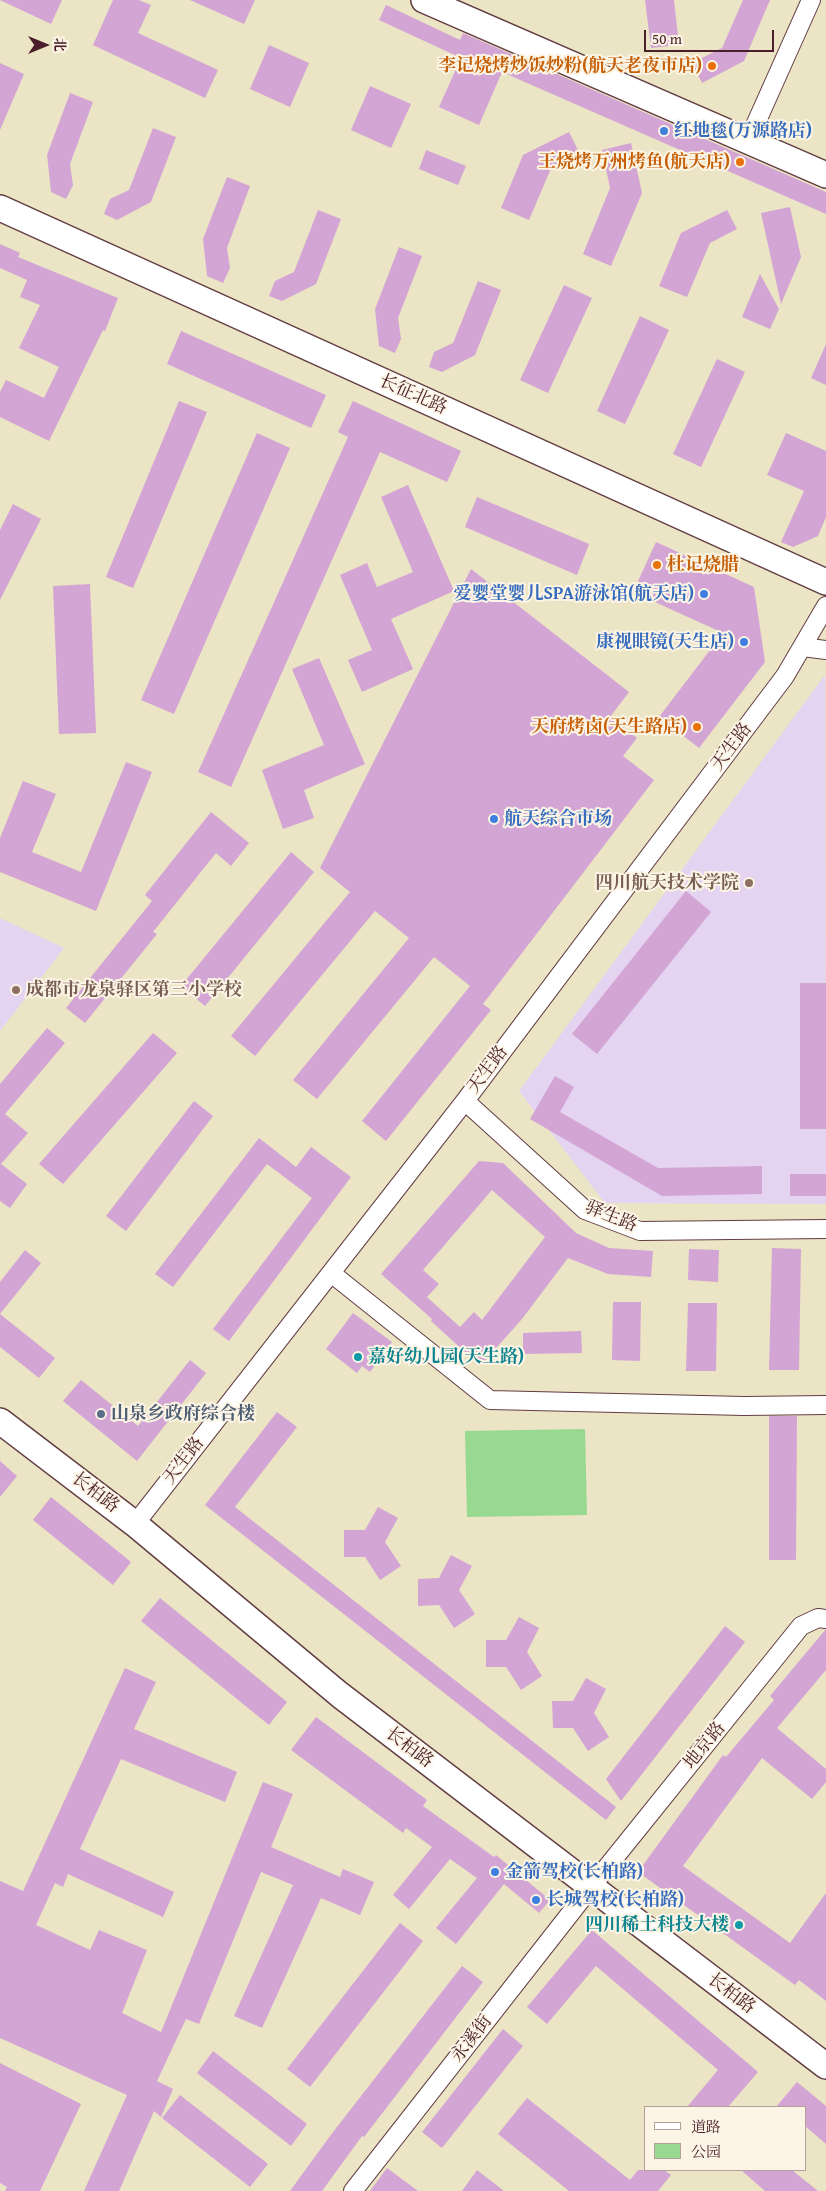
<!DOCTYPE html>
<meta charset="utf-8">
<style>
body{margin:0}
#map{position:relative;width:826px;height:2191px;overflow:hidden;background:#ebe4c5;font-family:"Gentium Book Plus","Noto Serif SC",serif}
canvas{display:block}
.legend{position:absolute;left:644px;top:2106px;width:162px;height:65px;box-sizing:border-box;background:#fcf5e5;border:1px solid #b59f9b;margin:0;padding:6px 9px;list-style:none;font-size:15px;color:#4a1f2b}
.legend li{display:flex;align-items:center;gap:10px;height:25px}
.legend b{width:25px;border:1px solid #b59f9b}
.north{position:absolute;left:20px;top:20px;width:50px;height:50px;-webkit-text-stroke:4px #fcf5e5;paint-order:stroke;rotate:90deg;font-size:14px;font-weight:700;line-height:20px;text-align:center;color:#4a1f2b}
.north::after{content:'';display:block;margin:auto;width:18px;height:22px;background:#4a1f2b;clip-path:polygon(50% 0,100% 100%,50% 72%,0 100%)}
.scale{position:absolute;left:644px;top:30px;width:130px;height:22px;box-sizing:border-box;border:2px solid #4a1f2b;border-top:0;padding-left:6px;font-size:15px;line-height:18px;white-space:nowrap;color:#4a1f2b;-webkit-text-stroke:4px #fcf5e5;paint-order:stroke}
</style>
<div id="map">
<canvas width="826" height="2191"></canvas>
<ul class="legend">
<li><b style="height:6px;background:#fff"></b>道路</li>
<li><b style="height:14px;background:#97d991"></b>公园</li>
</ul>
<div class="north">北</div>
<div class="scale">50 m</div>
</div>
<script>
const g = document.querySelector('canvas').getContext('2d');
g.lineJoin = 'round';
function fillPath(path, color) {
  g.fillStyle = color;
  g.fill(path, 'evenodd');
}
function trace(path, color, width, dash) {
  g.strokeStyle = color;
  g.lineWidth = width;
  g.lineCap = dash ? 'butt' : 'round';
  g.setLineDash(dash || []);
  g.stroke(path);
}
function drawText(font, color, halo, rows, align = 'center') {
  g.font = font + ' "Gentium Book Plus","Noto Serif SC",serif';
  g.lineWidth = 4;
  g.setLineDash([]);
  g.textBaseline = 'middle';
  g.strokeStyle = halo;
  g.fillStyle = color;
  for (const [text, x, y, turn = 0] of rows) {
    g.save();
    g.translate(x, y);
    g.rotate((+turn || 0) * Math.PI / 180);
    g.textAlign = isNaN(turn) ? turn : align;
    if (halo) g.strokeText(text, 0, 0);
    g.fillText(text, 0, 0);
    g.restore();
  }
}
fillPath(new Path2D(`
 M825,675L826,1204L605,1203L519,1091Z
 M0,918L64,948L0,1031Z`), '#e4d3f1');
fillPath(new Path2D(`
 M585,1429L587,1515L467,1517L465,1431Z`), '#97d991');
fillPath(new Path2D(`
 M0,0H62L51,24Z
 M113,0H139L151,5L138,33L218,70L205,98L93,45Z
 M190,0H255L244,24Z
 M645,0H674L679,45L651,48Z
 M743,0H770L744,61L702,83L692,63L722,48Z
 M386,5L460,40L463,33L826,192V214L502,72L479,125L439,107L461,58L379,20Z
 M269,45L309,63L290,107L250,89Z
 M0,63L24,74L0,130Z
 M370,86L411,104L391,148L351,130Z
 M70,93L93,102L70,164L73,185L66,199L51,192L47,155Z
 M153,128L176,137L151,202L117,220L104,214L110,199L129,190Z
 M569,132L579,152L552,166L529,220L501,208L523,155Z
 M631,143L642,193L611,266L583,254L610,188L602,150Z
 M426,150L466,166L458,185L419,169Z
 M227,177L250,186L227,248L230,268L223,283L207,276L203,239Z
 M790,207L801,257L781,304L761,213Z
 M318,210L341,219L316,284L282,301L269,296L275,281L294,272Z
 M727,210L737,229L710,243L687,297L659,286L681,233Z
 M0,244L20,253L18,257L118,298L105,331L103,330L49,441L0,417V392L6,380L44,398L59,367L19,348L40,305L20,297L27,280L0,268Z
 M399,247L422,256L398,318L401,339L395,353L379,346L375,309Z
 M760,274L779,309L770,329L742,317Z
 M478,281L501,290L475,355L442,372L429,367L434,352L453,343Z
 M564,285L592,298L548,393L520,380Z
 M640,316L669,330L625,424L597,411Z
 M181,331L326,395L311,428L167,364Z
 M826,344V385L811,378Z
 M717,359L745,372L701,467L673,454Z
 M179,401L207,412L133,588L106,577Z
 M353,401L461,451L447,482L380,452L231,787L198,772L348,437L338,432Z
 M257,433L290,448L174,714L141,700Z
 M786,433L826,451V517L818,536L793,547L781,542L804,491L767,475Z
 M408,485L454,591L391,619L413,669L362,692L348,660L372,650L340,575L367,563L377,587L413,572L381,497Z
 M477,497L589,544L577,575L465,527Z
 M13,504L41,519L0,600V530Z
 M656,542L754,587L765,662L699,748L659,717L723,633L633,592Z
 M471,569L629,692L610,717L637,738L623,756L654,780L483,1004L491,1010L386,1141L362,1121L470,986L434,957L317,1099L293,1080L409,938L375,911L255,1056L231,1036L350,892L320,868Z
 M90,584L96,733L59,734L53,586Z
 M319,658L365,764L304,790L314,818L283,829L262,770L324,745L292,669Z
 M126,762L152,772L96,911L0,872V838L23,781L56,794L32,852L81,872Z
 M211,812L249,843L231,866L216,853L153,932L157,934L85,1023L66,1008L152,901L145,895Z
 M291,852L314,872L205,1006L181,986Z
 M686,891L711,912L597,1054L572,1034Z
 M800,983H826V1129H800Z
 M47,1028L65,1043L5,1114L28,1133L1,1164L27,1184L10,1208L0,1201V1084Z
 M153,1033L177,1053L63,1184L39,1164Z
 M555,1076L574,1087L560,1112L658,1168L762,1166V1194L662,1196L530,1119Z
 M194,1101L213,1116L126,1231L106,1216Z
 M259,1138L296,1167L311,1147L351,1177L229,1341L213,1329L312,1198L267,1164L173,1287L155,1274Z
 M479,1161L503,1163L576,1233L609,1248L653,1251L651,1277L608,1274L568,1258L522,1319L480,1366L431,1321L432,1319L381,1274ZM492,1190L545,1237L482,1320L474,1312L460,1327L427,1297L439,1284L423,1270Z
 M790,1174H826V1196H790Z
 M772,1248L801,1249L799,1370H769Z
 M689,1249L719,1250L718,1282L688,1280Z
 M25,1250L41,1263L0,1314L55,1358L39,1378L0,1347V1282Z
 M613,1302H641L640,1361L612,1360Z
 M688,1303H717L716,1371H686Z
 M353,1313L392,1342L370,1372L362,1366L357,1373L326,1349Z
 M581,1331L582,1353L523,1354V1333Z
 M190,1360L206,1373L137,1461L63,1401L81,1380L138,1426Z
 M277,1412L297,1427L235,1507L616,1807L606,1820L205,1505Z
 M769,1416H797L796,1560H769Z
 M0,1461L17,1476L0,1497Z
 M51,1497L131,1562L113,1585L33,1520Z
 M378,1507L398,1518L385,1542L401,1566L380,1580L365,1557H344V1530H365Z
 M451,1555L472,1566L459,1590L475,1614L454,1628L439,1605L418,1606V1579L439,1578Z
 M160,1598L287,1702L269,1725L141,1621Z
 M519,1617L539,1628L527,1652L542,1676L521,1690L506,1667H486V1640H506Z
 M725,1626L745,1642L621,1801L606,1779Z
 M826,1629V1670L777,1728L826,1769V1782L812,1799L762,1758L683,1866L790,1943L826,1893V2001L799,1980L795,1985L638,1872L723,1755L726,1757L774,1700L770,1696Z
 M125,1668L156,1682L134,1729L237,1772L225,1802L121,1759L80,1849L174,1892L163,1917L68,1874L63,1887L55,1883L36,1925L90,1950L99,1930L147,1950L122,2013L161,2032L263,1782L293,1794L271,1847L340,1877L343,1869L374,1882L360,1915L321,1898L262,2028L234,2016L293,1885L261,1872L199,2024L186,2019L157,2081L173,2089L161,2117L154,2111L119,2191H84L127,2095L0,2038V1881L23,1891Z
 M586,1678L606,1689L594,1713L609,1737L588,1751L573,1728H553L552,1701H573Z
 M316,1717L427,1800L423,1806L494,1857L496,1855L550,1900L539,1913L504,1884L456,1944L436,1928L477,1878L450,1859L409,1909L393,1895L432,1847L406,1828L403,1833L291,1750Z
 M400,1923L423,1941L310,2087L287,2069Z
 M592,1930L758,2072L728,2107H687L718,2070L596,1966L547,2024L527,2007Z
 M462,1966L483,1982L364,2137L362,2136L322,2191H290L330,2136Z
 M503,2029L523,2046L442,2148L422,2132Z
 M213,2051L307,2124L291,2146L197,2073Z
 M0,2063L81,2104L40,2191H5L7,2187L0,2183Z
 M797,2082L826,2106V2144L805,2126V2107H776Z
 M180,2095L268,2164L250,2187L162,2118Z
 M527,2098L630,2180L638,2170H664L671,2175L658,2191H569L498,2134Z
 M387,2168L418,2191H370Z
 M477,2170L504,2191H462Z
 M741,2170H792L818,2191H765Z`), '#d3a5d4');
const street = new Path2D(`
 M748,141L811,0
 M803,647L826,650
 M465,1101L585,1210L640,1231L826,1229
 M331,1273L490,1400L744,1406L826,1405
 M135,1524L465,1101L785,676L826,606
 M353,2191L591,1887L801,1626L818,1618L826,1619`);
const secondary = new Path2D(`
 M424,0L826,175
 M0,208L826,582
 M0,1421L135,1524L340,1695L826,2066`);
trace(street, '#623d42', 20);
trace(secondary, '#623d42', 28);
trace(street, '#fff', 18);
trace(secondary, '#fff', 25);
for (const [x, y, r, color] of [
 [712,66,5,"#e8710a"],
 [664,131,5,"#3f7fe0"],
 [740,162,5,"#e8710a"],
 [657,565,5,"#e8710a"],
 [704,594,5,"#3f7fe0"],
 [744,642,5,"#3f7fe0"],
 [697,727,5,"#e8710a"],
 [494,819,5,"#3f7fe0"],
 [749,883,5,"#8d6e63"],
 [16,990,5,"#8d6e63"],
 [358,1357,5,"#0f9aa8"],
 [101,1414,5,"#5c6f8a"],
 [495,1872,5,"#3f7fe0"],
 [536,1900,5,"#3f7fe0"],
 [739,1925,5,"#0f9aa8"]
]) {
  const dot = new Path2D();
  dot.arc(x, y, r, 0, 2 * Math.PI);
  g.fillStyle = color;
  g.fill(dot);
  trace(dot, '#fcf5e5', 2);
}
drawText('bold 18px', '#c56008', '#fcf5e5', [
 ["李记烧烤炒饭炒粉(航天老夜市店)",702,66],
 ["王烧烤万州烤鱼(航天店)",730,162],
 ["杜记烧腊",667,565,"left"],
 ["天府烤卤(天生路店)",687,727]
], 'right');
drawText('bold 18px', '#366cbe', '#fcf5e5', [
 ["红地毯(万源路店)",674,131],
 ["爱婴堂婴儿SPA游泳馆(航天店)",694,594,"right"],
 ["康视眼镜(天生店)",734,642,"right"],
 ["航天综合市场",504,819],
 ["金箭驾校(长柏路)",505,1872],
 ["长城驾校(长柏路)",546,1900]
], 'left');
drawText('18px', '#4a1f2b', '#fcf5e5', [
 ["长征北路",413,395,24],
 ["天生路",732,747,-53],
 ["天生路",488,1070,-53],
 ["驿生路",611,1217,22],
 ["天生路",184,1461,-52],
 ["长柏路",95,1493,37],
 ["地京路",705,1746,-51],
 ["长柏路",409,1748,37],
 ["长柏路",731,1994,37],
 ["永溪街",472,2039,-52]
]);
drawText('bold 18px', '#785e54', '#fcf5e5', [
 ["四川航天技术学院",739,883],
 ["成都市龙泉驿区第三小学校",26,990,"left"]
], 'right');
drawText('bold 18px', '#0d838f', '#fcf5e5', [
 ["嘉好幼儿园(天生路)",368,1357],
 ["四川稀土科技大楼",729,1925,"right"]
], 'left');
drawText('bold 18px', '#4e5e75', '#fcf5e5', [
 ["山泉乡政府综合楼",111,1414]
], 'left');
</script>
